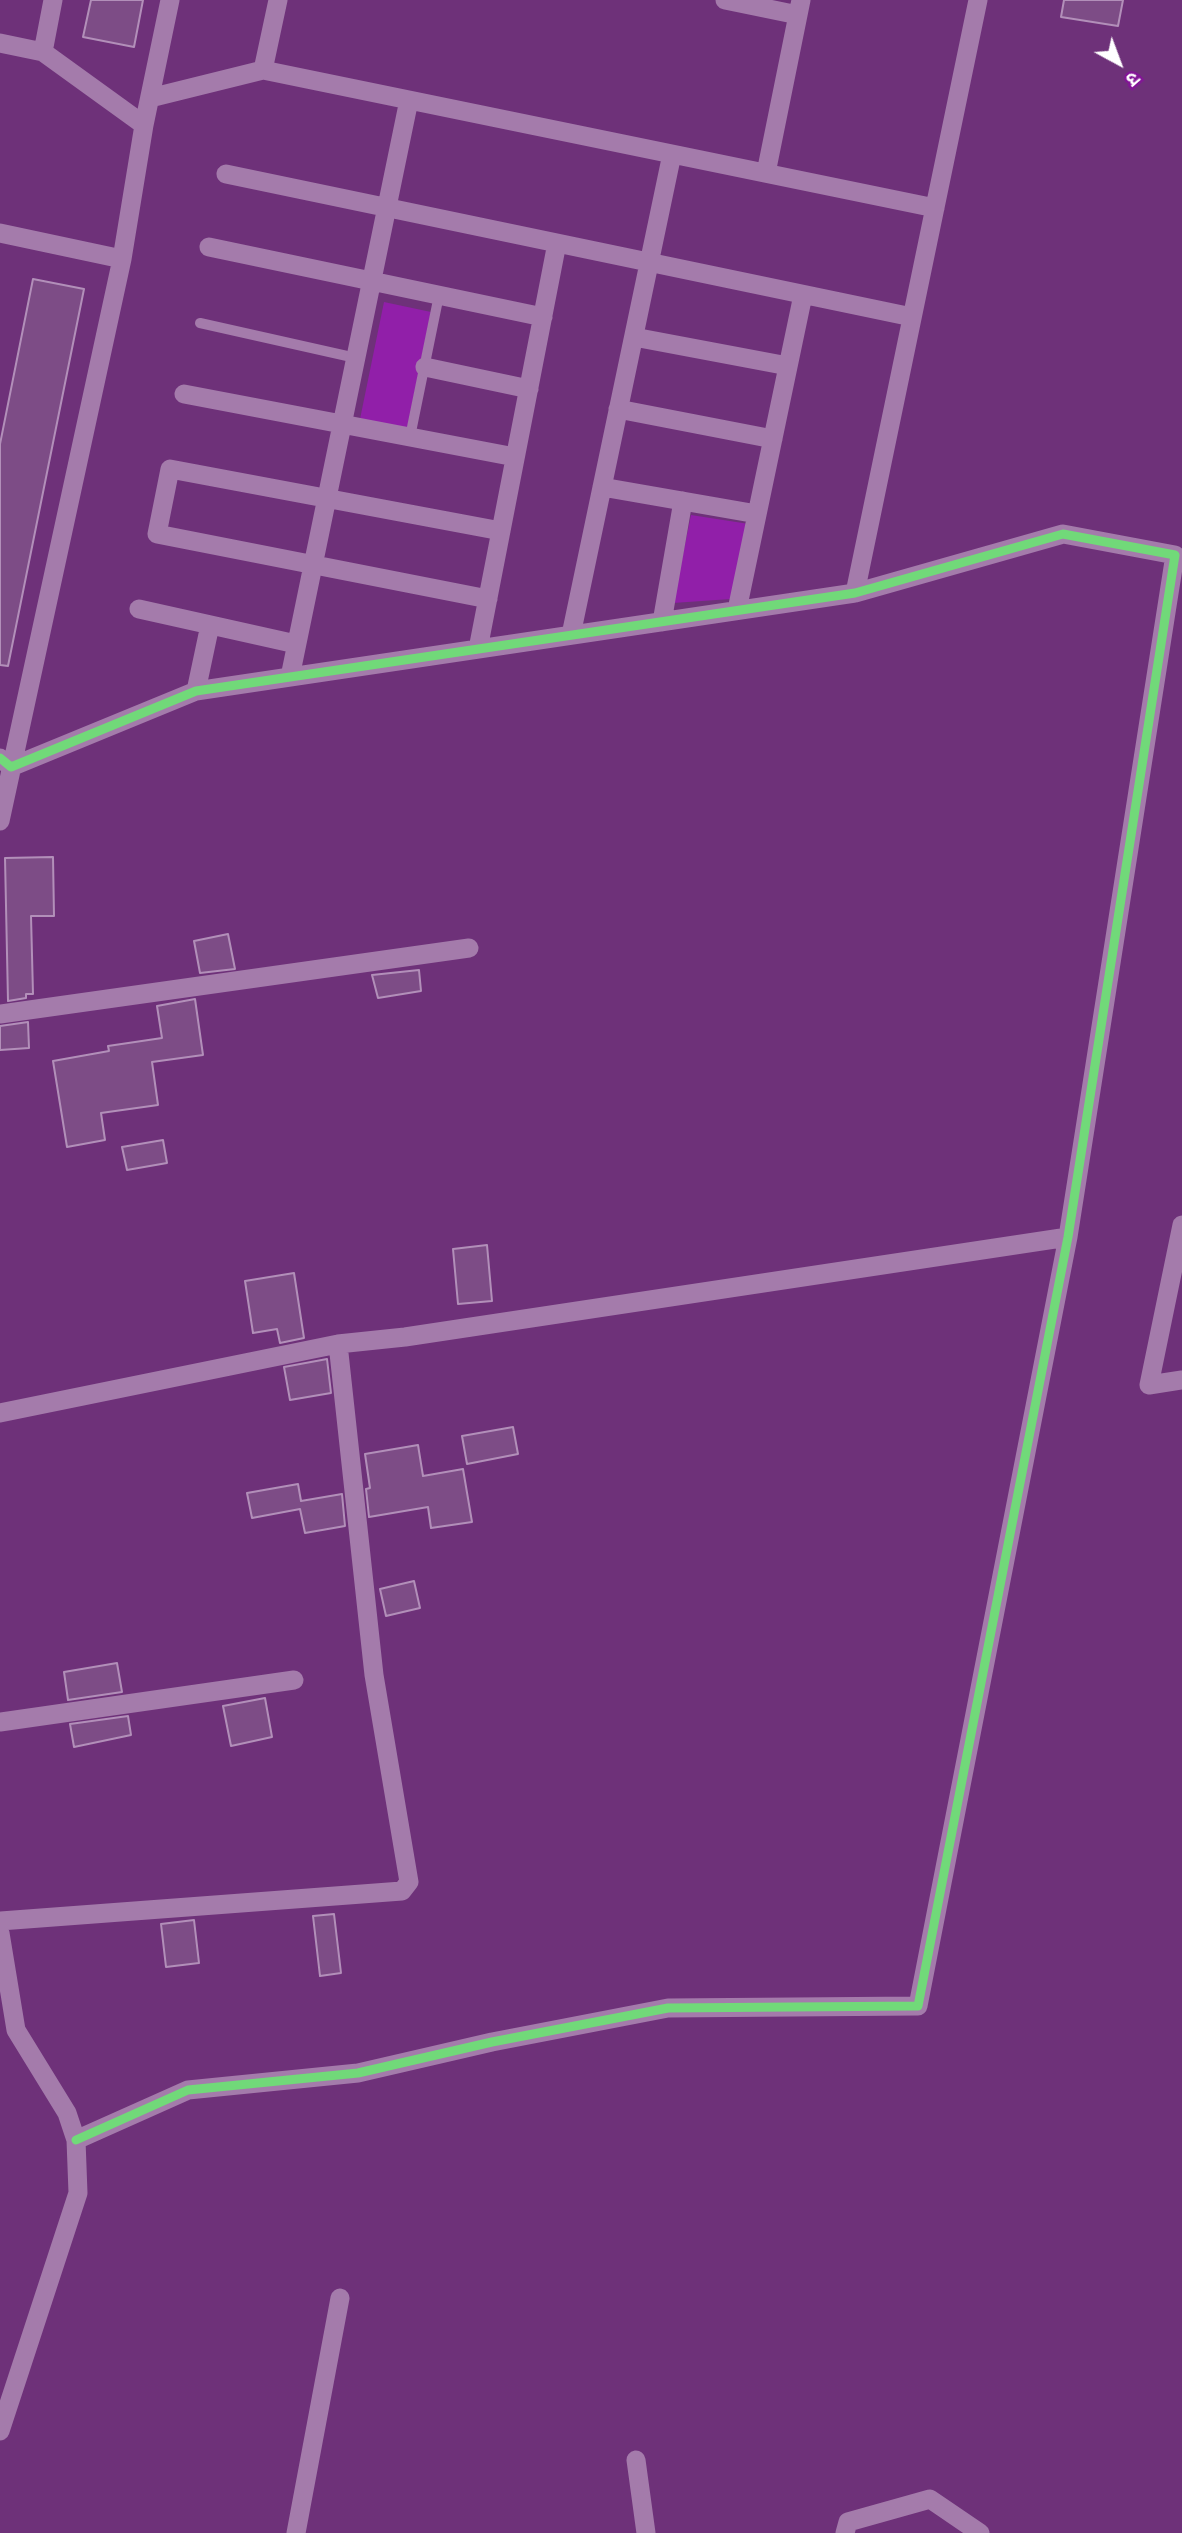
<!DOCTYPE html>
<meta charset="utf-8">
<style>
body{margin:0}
#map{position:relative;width:1182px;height:2533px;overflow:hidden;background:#6e3179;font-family:Inter,"Noto Sans Devanagari",sans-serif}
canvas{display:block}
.north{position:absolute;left:1084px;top:28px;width:70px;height:70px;-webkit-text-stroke:5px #821496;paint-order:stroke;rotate:139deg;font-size:19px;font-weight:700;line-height:28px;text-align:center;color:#fff}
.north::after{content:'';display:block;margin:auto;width:24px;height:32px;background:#fff;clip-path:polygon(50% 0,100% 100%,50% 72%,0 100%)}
</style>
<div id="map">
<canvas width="1182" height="2533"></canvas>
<div class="north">उ</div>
</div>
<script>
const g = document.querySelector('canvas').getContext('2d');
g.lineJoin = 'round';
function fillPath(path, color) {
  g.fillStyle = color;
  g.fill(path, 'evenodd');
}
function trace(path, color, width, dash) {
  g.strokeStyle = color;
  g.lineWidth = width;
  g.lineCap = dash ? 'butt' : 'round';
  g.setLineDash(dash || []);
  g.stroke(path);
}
fillPath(new Path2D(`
 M384,302L431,312L407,429L360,419Z
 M691,515L749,524L731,599L673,603Z`), '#911fa9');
const building = new Path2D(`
 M91,0H143L134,47L83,37Z
 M1064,0H1123L1118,26L1061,17Z
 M33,279L84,289L8,666L0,665V444Z
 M53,857L54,916H31L33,994H26V998L8,1001L5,858Z
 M228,934L235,969L200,973L194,941Z
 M419,970L421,991L378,998L372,975Z
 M195,999L203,1055L152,1062L158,1105L101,1113L105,1140L67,1147L53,1061L109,1051L108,1046L162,1038L157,1006Z
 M28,1022L29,1048L0,1050V1026Z
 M163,1140L167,1163L127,1170L122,1147Z
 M487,1245L492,1301L458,1304L453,1249Z
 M294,1273L304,1338L280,1343L277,1329L253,1333L245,1281Z
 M327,1359L331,1393L290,1400L284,1367Z
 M513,1427L518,1454L467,1464L462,1436Z
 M418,1445L423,1476L463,1469L472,1522L431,1528L428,1507L369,1517L366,1489L370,1488L365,1454Z
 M298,1484L301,1501L342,1494L345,1526L305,1533L300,1509L252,1518L247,1493Z
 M414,1581L420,1608L386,1616L380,1589Z
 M117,1663L122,1692L68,1700L64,1672Z
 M265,1698L272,1737L231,1746L223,1706Z
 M128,1716L131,1735L74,1747L70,1724Z
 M334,1914L341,1973L320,1976L313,1916Z
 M194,1920L199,1963L166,1967L161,1924Z`);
fillPath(building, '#7d4c86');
trace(building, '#b28fb9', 2);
trace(new Path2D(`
 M200,323L356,358
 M410,437L439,295`), '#a47bab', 10);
trace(new Path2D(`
 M725,0L798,15
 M0,43L43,52L144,125
 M43,52L53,0
 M263,70L278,0
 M150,98L263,70L935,208
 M766,173L801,0
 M226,174L912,317
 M0,233L122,259
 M209,247L543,317
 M634,337L788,366
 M425,367L529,389
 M184,394L515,457
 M618,409L773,439
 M602,487L757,514
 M855,593L978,0
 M488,599L157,534L170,469L501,531
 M139,609L296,644
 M737,610L803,295
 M662,622L683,501
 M571,635L672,154
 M478,649L557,243
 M290,677L409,100
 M196,691L210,625
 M0,758L11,767L196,691L855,593L1063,534L1175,555L1068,1237L918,2006L668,2008L492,2042L358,2073L188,2090L76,2140
 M0,821L122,259L144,125L170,0
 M0,1014L469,948
 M1182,1225L1149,1385L1182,1380
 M0,1413L338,1344L405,1337L1068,1237
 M0,1722L294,1680
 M0,1921L402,1891L409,1882L374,1675L338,1344
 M0,1933L16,2030L67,2113L76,2140L78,2193L0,2431
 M636,2460L646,2533
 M296,2533L340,2298
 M845,2533L848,2522L930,2499L980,2533`), '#a47bab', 19);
trace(new Path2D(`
 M0,758L11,767L196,691L855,593L1063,534L1175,555L1068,1237L918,2006L668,2008L492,2042L358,2073L188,2090L76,2140`), '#71d979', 9);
</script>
